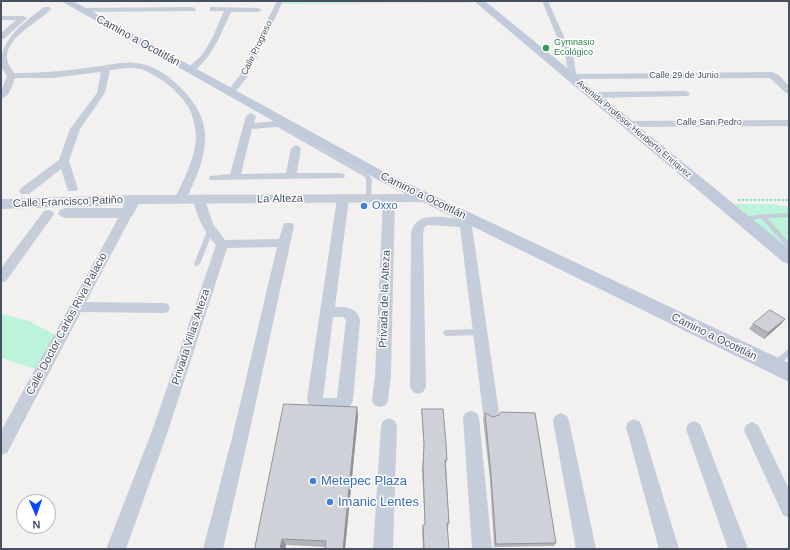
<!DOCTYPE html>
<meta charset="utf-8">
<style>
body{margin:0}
#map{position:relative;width:790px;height:550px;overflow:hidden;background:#f3f1f0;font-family:Arial,sans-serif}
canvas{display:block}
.frame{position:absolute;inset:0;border:2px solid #465060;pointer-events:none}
.north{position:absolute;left:16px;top:494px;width:40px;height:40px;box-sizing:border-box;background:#fff;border:1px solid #b5b9bf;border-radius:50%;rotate:178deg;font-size:11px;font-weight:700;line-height:16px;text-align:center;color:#465060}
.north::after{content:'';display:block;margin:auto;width:14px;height:18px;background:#054af8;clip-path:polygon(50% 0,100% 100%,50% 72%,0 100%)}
</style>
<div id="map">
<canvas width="790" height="550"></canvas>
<div class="frame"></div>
<div class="north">N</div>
</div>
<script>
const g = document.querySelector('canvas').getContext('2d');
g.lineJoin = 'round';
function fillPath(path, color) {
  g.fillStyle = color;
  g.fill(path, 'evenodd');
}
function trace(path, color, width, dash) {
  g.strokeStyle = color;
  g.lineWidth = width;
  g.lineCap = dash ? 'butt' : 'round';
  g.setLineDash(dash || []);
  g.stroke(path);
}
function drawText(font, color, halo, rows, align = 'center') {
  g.font = font + ' Arial,sans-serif';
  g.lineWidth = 3;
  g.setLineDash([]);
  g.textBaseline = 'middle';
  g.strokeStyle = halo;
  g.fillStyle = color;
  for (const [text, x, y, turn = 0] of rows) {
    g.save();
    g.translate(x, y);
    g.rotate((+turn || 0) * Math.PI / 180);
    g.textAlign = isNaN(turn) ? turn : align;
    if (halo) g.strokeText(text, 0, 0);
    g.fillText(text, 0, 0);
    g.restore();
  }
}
fillPath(new Path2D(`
 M283,1H469L471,3L281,4Z`), '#e4e2e2');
fillPath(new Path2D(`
 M283,1H350L349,3L281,4Z
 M734,204H777L779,206H789V250Z
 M1,314L29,321L54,334L36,369L1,358Z`), '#bbf4da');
trace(new Path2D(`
 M738,200H789`), '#6fd6b3', 1.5, [2.5, 1.5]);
fillPath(new Path2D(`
 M274,123H278L369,175L372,180L371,199L369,200L366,198V180L365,177L274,125Z
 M789,213V217L767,218L789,242V248L787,247L761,218L743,222L740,220C750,213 776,214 789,213Z
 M210,229L213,231L200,264L197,266H195L194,264L207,231Z
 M479,329L481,330L482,332L481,334L479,335L446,336L444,335L443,333L444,331L446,330Z
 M789,349V356C784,360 779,368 773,366L772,364L773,362L787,350Z`), '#c6cdda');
fillPath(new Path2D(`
 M277,1H283L248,76L233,95H227L226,93L240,75Z
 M542,1H548L574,59L576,74L772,72L779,75L789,86V94L786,93L770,78L569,79L566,59Z
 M44,7H50L51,9C38,23 5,37 7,59C8,64 11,69 14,73C40,73 66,71 93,67C106,66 122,61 135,63C151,64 167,74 178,85C207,113 212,137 197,175C193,184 189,194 184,203H176L174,200C183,181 194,161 196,139C196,130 194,121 191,112C184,95 153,69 134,68C127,67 118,70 110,70L105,93L80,129L69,161L78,189L76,191H68L61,169L29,194H21L19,191L21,188L59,160L70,129L97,93L101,72L52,78H15C12,87 10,96 1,99V91L7,76C5,73 2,69 1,65C0,38 26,21 44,7Z
 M192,7L196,9L195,11L82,12L78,10L82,8Z
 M210,7L258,8L262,10L258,12H231C221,34 213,56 193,72H187L186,70C190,65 195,62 200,57C211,44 217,27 224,11H210Z
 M1,16H23L27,18L4,39H1V33L16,20H1Z
 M685,91L688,92L690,94L688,96L594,98L589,95L594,92Z
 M251,113L256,116L254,123L288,120L293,123L288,126L252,129L241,174L286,173L291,148L296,145L301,148L297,173H340L344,174L345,176L344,178L210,180L209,178L210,176L230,174L246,116Z
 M789,120V126L628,127L623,124L628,121Z
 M343,194L347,195L349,198L335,307C346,307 357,307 360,320L353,401C346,416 324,415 310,410L307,399L337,198L339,195ZM333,317H343L346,320L337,398H323Z
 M389,194L393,195L395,198L391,375L388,400L386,405L380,407L374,405L372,400L375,375L383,198L385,195Z
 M199,196L203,197L205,200L213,224L225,240L279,239L284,223H292L294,226L249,434L223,549H203L233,434L277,247L227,248L168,431L126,549H106L152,431L216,245C204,232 197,217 193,200L195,197Z
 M127,209L131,210L133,213L86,302L163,303L168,304L170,308L168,312L163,313L81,312L7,453L1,455V431L121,213L123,210Z
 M48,210L52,211L54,214L52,217L6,281L1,283V268L44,211Z
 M469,214L473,215L475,218L472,226L499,413L497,418L491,420L485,418L483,413L460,227L427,225L424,228L423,236L426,387L423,392L418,394L413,392L410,387L411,236C413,209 443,218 463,219L465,215Z
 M471,411L477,413L479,418L492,549H472L463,418L465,413Z
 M561,413L567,416L569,421L596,549H576L553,421L555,416Z
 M389,418L395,421L397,426L393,549H373L381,426L383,421Z
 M634,419L640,422L642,427L679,549H659L626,427L628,422Z
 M694,421L700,424L702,429L748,549H728L686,429L688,424Z
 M752,422L758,425L789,489V518L783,515L744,430L746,425Z`), '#c6cdda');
fillPath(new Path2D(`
 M425,194L430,195L432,198L430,201L425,202L139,204L132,216L127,218H65L60,216L58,213L60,210L65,208H122L124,205L1,209V199L134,195Z`), '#c6cdda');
fillPath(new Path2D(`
 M61,1H73L388,174L789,363V382L378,180Z
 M474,1H485L789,249V264L783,262Z`), '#c1cadb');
fillPath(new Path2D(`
 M785,319L781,324L764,339L749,329L753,324Z
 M357,407L358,416L345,549H325V547L286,545L285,549H255Z
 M422,409L447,460L446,464L449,523L448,527H447L449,549H423L422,528L423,525H425L422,470L424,448L422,414Z
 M485,413L556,543L554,546L494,547L490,480L483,418Z`), '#b2b4ba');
fillPath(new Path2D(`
 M785,319L781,324L764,339L768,333Z
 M357,407L358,416L345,549H343Z
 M282,539L286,545L285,549H280Z`), '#919297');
const building = new Path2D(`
 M770,310L785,319L768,333L753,324Z
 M284,404L357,407L343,549H325L326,541L282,539L280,549H255Z
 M422,409H443L446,443L447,460H445L449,523H447L449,549H424L423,525H425L423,466L424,444Z
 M501,412L535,413L556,543L496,544L491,476L485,413L493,417L499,415Z`);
fillPath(building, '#cfd1d8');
trace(building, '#919297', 1);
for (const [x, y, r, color] of [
 [546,48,4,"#2e9e5b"],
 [364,206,4,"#3f7fe0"],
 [313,481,4,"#3f7fe0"],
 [330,502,4,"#3f7fe0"]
]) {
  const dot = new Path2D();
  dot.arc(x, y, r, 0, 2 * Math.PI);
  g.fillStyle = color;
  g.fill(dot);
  trace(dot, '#fff', 1.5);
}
drawText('9px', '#27864d', '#fff', [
 ["Gymnasio",554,43],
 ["Ecológico",554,53]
], 'left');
drawText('9px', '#465060', '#fff', [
 ["Calle Progreso",257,48,-64],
 ["Calle 29 de Junio",684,76],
 ["Calle San Pedro",709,123],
 ["Avenida Profesor Heriberto Enríquez",634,129,40]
]);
drawText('11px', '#465060', '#fff', [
 ["Camino a Ocotitlán",138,41,29],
 ["Camino a Ocotitlán",423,196,26],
 ["La Alteza",280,199,-1],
 ["Calle Francisco Patiño",68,202,-2],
 ["Privada de la Alteza",385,299,-88],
 ["Calle Doctor Carlos Riva Palacio",67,324,-62],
 ["Privada Villas Alteza",191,337,-72],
 ["Camino a Ocotitlán",714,337,26]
]);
drawText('11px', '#366cbe', '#fff', [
 ["Oxxo",372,206]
], 'left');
drawText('13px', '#366cbe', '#fff', [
 ["Metepec Plaza",321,481],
 ["Imanic Lentes",338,502]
], 'left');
</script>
